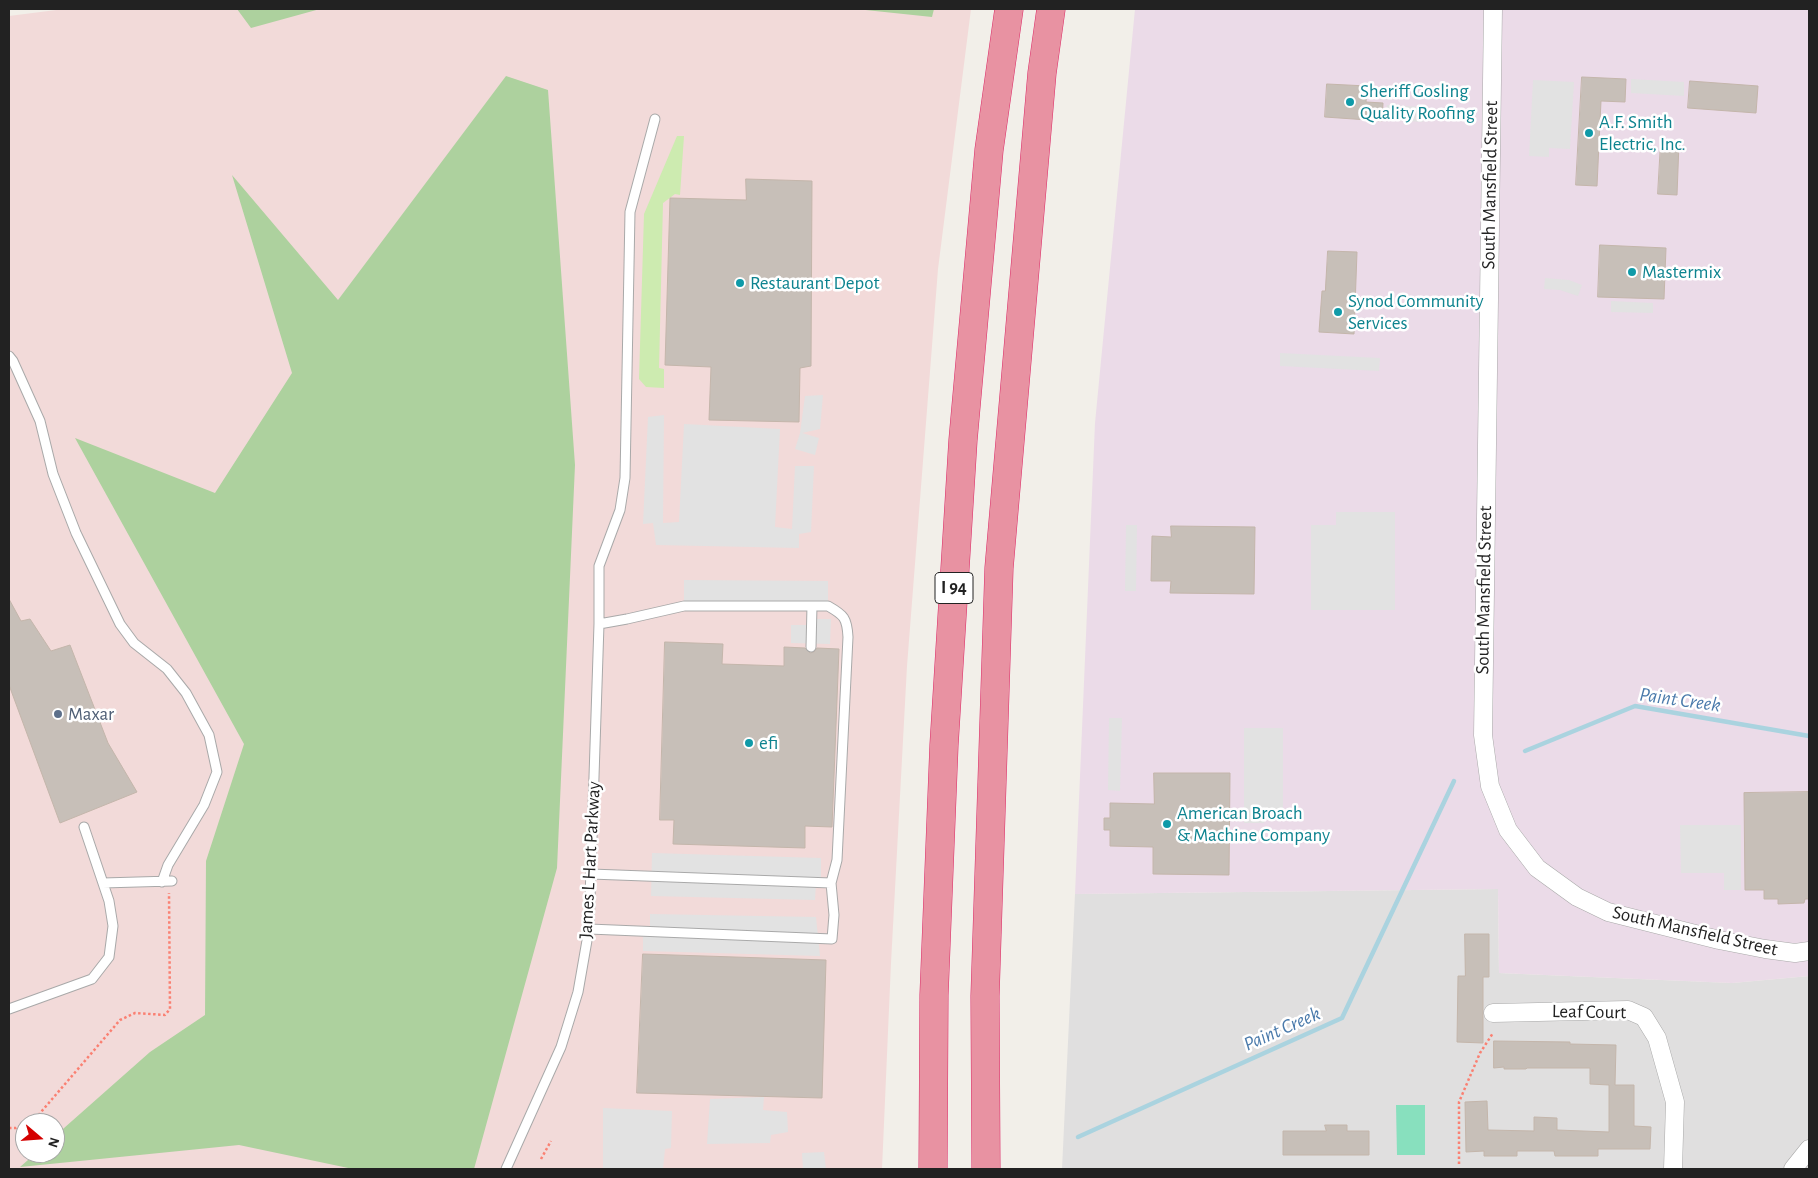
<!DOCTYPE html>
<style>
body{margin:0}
#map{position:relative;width:1818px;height:1178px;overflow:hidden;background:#f2efe9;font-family:"Alegreya Sans",sans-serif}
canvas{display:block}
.frame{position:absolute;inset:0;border:10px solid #222;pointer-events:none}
.north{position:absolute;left:15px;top:1113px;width:50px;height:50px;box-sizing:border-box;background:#fff;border:1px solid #a7a7a7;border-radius:50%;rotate:108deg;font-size:14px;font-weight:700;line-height:20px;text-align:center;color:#222}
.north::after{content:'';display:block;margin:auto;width:18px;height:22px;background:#d40000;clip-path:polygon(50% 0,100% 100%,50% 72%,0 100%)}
</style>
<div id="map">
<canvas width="1818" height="1178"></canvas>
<div class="frame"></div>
<div class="north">N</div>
</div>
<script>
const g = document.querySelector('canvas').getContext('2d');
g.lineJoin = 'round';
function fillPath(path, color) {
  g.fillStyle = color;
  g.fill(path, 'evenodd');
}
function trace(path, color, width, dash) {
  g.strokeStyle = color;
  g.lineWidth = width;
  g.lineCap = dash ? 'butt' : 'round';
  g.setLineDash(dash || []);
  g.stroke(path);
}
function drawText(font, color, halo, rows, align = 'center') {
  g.font = font + ' "Alegreya Sans",sans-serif';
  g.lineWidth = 5;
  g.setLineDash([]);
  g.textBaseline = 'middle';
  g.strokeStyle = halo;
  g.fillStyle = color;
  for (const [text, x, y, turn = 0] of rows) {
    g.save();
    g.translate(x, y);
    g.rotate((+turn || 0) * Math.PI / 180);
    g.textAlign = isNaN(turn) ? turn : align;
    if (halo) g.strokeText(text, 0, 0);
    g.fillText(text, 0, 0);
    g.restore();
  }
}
fillPath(new Path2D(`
 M1498,889L1499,973L1732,983L1809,976V1169H1062L1075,894Z`), '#e0dfdf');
fillPath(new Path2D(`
 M64,9H971L938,269L907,666L891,963L882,1169H9V16ZM25,1123H55V1153H25Z`), '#f2dad9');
fillPath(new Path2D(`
 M1135,9H1809V976L1732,983L1499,973L1498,889L1075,894L1095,423Z`), '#ebdbe8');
fillPath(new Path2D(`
 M677,136H684L680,195L675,194L663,203L659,368L664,369V388L646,387L639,379L644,214Z`), '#cdebb0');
fillPath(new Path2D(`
 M237,9H320L251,28Z
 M856,9H934L932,17Z
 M506,76L548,90L575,465L557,868L474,1169H353L239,1145L20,1167L36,1153H55V1136L150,1052L205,1015L206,861L244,744L75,438L215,493L292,373L232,175L338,300Z`), '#add19e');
fillPath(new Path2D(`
 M1396,1105H1425V1155H1397Z`), '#88e0be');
fillPath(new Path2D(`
 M1631,79L1684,82V96L1631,93Z
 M1533,80L1574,82L1570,149L1549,148V157L1529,156Z
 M1387,105L1424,107L1423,122L1386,120Z
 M1545,278L1569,280L1582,285L1578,296L1560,290L1544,289Z
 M1611,301L1653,303V313L1611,312Z
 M1280,353L1380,358L1379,371L1280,366Z
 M823,395L820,429L802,433L819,438L815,455L795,449L800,433L805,396Z
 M664,415L663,523L679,522L684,424L780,429L775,527L792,529L795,466H814L811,532L799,534V548L656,545L653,523L643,524L648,417Z
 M1336,512H1395V610H1311V525H1336Z
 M1126,525H1137L1136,591H1125Z
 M684,580L828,581V606H684Z
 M812,619H831L830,644L791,643V625H811Z
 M1109,718H1122L1120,791L1108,790Z
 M1244,728H1283V812H1264V823H1244Z
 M1680,825H1741V890H1724V873H1681Z
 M652,853L821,858V882L816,883L815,900L651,896Z
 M650,914L816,917L820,956L643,951V931H650Z
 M764,1097L763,1110L787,1112L788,1132L771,1135L770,1143L707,1144L710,1099Z
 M603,1108L672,1111L671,1148L665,1149L663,1169H603Z
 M824,1152L826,1169H803L802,1153Z`), '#e2e2e2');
trace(new Path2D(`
 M1525,751L1635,706L1809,736
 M1078,1137L1342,1018L1454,781`), '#aad3df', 4.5);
const building = new Path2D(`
 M1582,77L1626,79L1625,102L1601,101L1597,186L1576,185Z
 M1690,81L1758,86L1756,113L1688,108Z
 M1327,84L1367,86L1366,102L1383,103L1382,121L1325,117Z
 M1661,142L1679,143L1677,195L1658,194Z
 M746,179L812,181L811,366L800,368L799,422L709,420L711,367L665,365L670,198L746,200Z
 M1600,245L1666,248L1664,299L1598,297Z
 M1328,251L1357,252L1354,334L1319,332L1322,291H1325Z
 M1171,526L1255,527L1254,594L1170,593L1171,581H1151L1152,536L1171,537Z
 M9,599L21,621L30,619L51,651L70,645L108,743L137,792L60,823L9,685Z
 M665,642L723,644L722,664L784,666V647L805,648L810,653L814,652L817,648L839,649L832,827L805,826V848L673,844L674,820H660Z
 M1154,773H1230L1229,875L1153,874V847L1110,846V830H1104V818H1110V803L1154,804Z
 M1809,792V899H1805L1804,903L1778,904V899H1764V890H1745L1744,793Z
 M1465,934H1489V977H1483V1043L1457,1042L1458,976H1465Z
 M643,954L826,960L822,1098L637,1093Z
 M1494,1041L1570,1042V1044L1616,1045L1615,1085H1634V1126L1651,1127L1650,1149H1598V1156H1555L1554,1151H1517V1156H1484V1151L1466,1152L1465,1102L1487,1101L1488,1130L1534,1131V1117L1557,1118V1130L1609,1132V1085L1590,1084V1068H1527L1526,1069H1504V1067L1494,1068Z
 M1325,1125H1347V1131H1369V1155H1283V1131H1326Z`);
fillPath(building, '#c7bfb8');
trace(building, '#c4b6ab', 1);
const service = new Path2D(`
 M9,356L13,361L40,421L53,474L76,533L120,624L134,643L167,669L186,693L209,735L217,772L204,805L168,865L162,882
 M599,624L627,619L684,606H828C844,615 847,618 848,637L837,860L831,883
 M811,647L812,606
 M103,883L172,881
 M589,929L832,939L834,915L831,883L591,874
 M9,1009L92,979L109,957L113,926L109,901L84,827
 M506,1169L561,1047L578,992L589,929L599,624V566L620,510L625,478L630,212L655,119`);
const minor = new Path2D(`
 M1493,9L1483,735L1490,786L1508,830L1537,868L1577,897L1608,912L1719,940L1765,949L1795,953L1809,951
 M1493,1013L1628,1010L1644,1017L1657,1038L1675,1102L1673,1169
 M1793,1169L1809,1149`);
const motorway = new Path2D(`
 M933,1169L934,995L944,745L963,440L989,150L1009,9
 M986,1169L985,996L999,568L1042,73L1051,9`);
trace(service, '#a9a9a9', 11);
trace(minor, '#a9a9a9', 19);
trace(motorway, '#dc2a67', 29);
trace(new Path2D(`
 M26,1123L35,1119L120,1020L135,1013L165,1015L170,1009L169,893
 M9,1128H16L25,1124
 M541,1159L551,1141
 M1459,1164V1102L1480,1053L1493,1033`), '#fa8072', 2.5, [2.5, 2.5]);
trace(service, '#fff', 9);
trace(minor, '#fff', 18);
trace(motorway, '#e892a2', 28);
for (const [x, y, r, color] of [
 [1350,102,5,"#0f9aa8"],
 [1589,133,5,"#0f9aa8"],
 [1632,272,5,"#0f9aa8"],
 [740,283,5,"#0f9aa8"],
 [1338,312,5,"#0f9aa8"],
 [58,714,5,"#5c6f8a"],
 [749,743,5,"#0f9aa8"],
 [1167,824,5,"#0f9aa8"]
]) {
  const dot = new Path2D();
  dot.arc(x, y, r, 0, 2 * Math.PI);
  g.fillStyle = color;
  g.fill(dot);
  trace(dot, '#fff', 2);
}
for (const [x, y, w] of [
 [954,588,38]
]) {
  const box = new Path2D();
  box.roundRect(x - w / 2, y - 15.5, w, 31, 4);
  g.fillStyle = '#fff';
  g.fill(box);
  trace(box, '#222', 1);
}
drawText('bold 18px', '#222', null, [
 ["I 94",954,588]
]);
drawText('19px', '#0d838f', '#fff', [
 ["Sheriff Gosling",1360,91],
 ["Quality Roofing",1360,113],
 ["A.F. Smith",1599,122],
 ["Electric, Inc.",1599,144],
 ["Mastermix",1642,272],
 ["Restaurant Depot",750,283],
 ["Synod Community",1348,301],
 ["Services",1348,323],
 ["efi",759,743],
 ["American Broach",1177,813],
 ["& Machine Company",1177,835]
], 'left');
drawText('19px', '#222', '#fff', [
 ["South Mansfield Street",1490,185,-89],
 ["South Mansfield Street",1484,590,-89],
 ["James L Hart Parkway",590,860,-87],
 ["South Mansfield Street",1695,931,13],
 ["Leaf Court",1589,1012,1]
]);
drawText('19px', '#4e5e75', '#fff', [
 ["Maxar",68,714]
], 'left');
drawText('italic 20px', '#4a7aab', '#fff', [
 ["Paint Creek",1680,700,8],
 ["Paint Creek",1282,1029,-24]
]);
</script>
